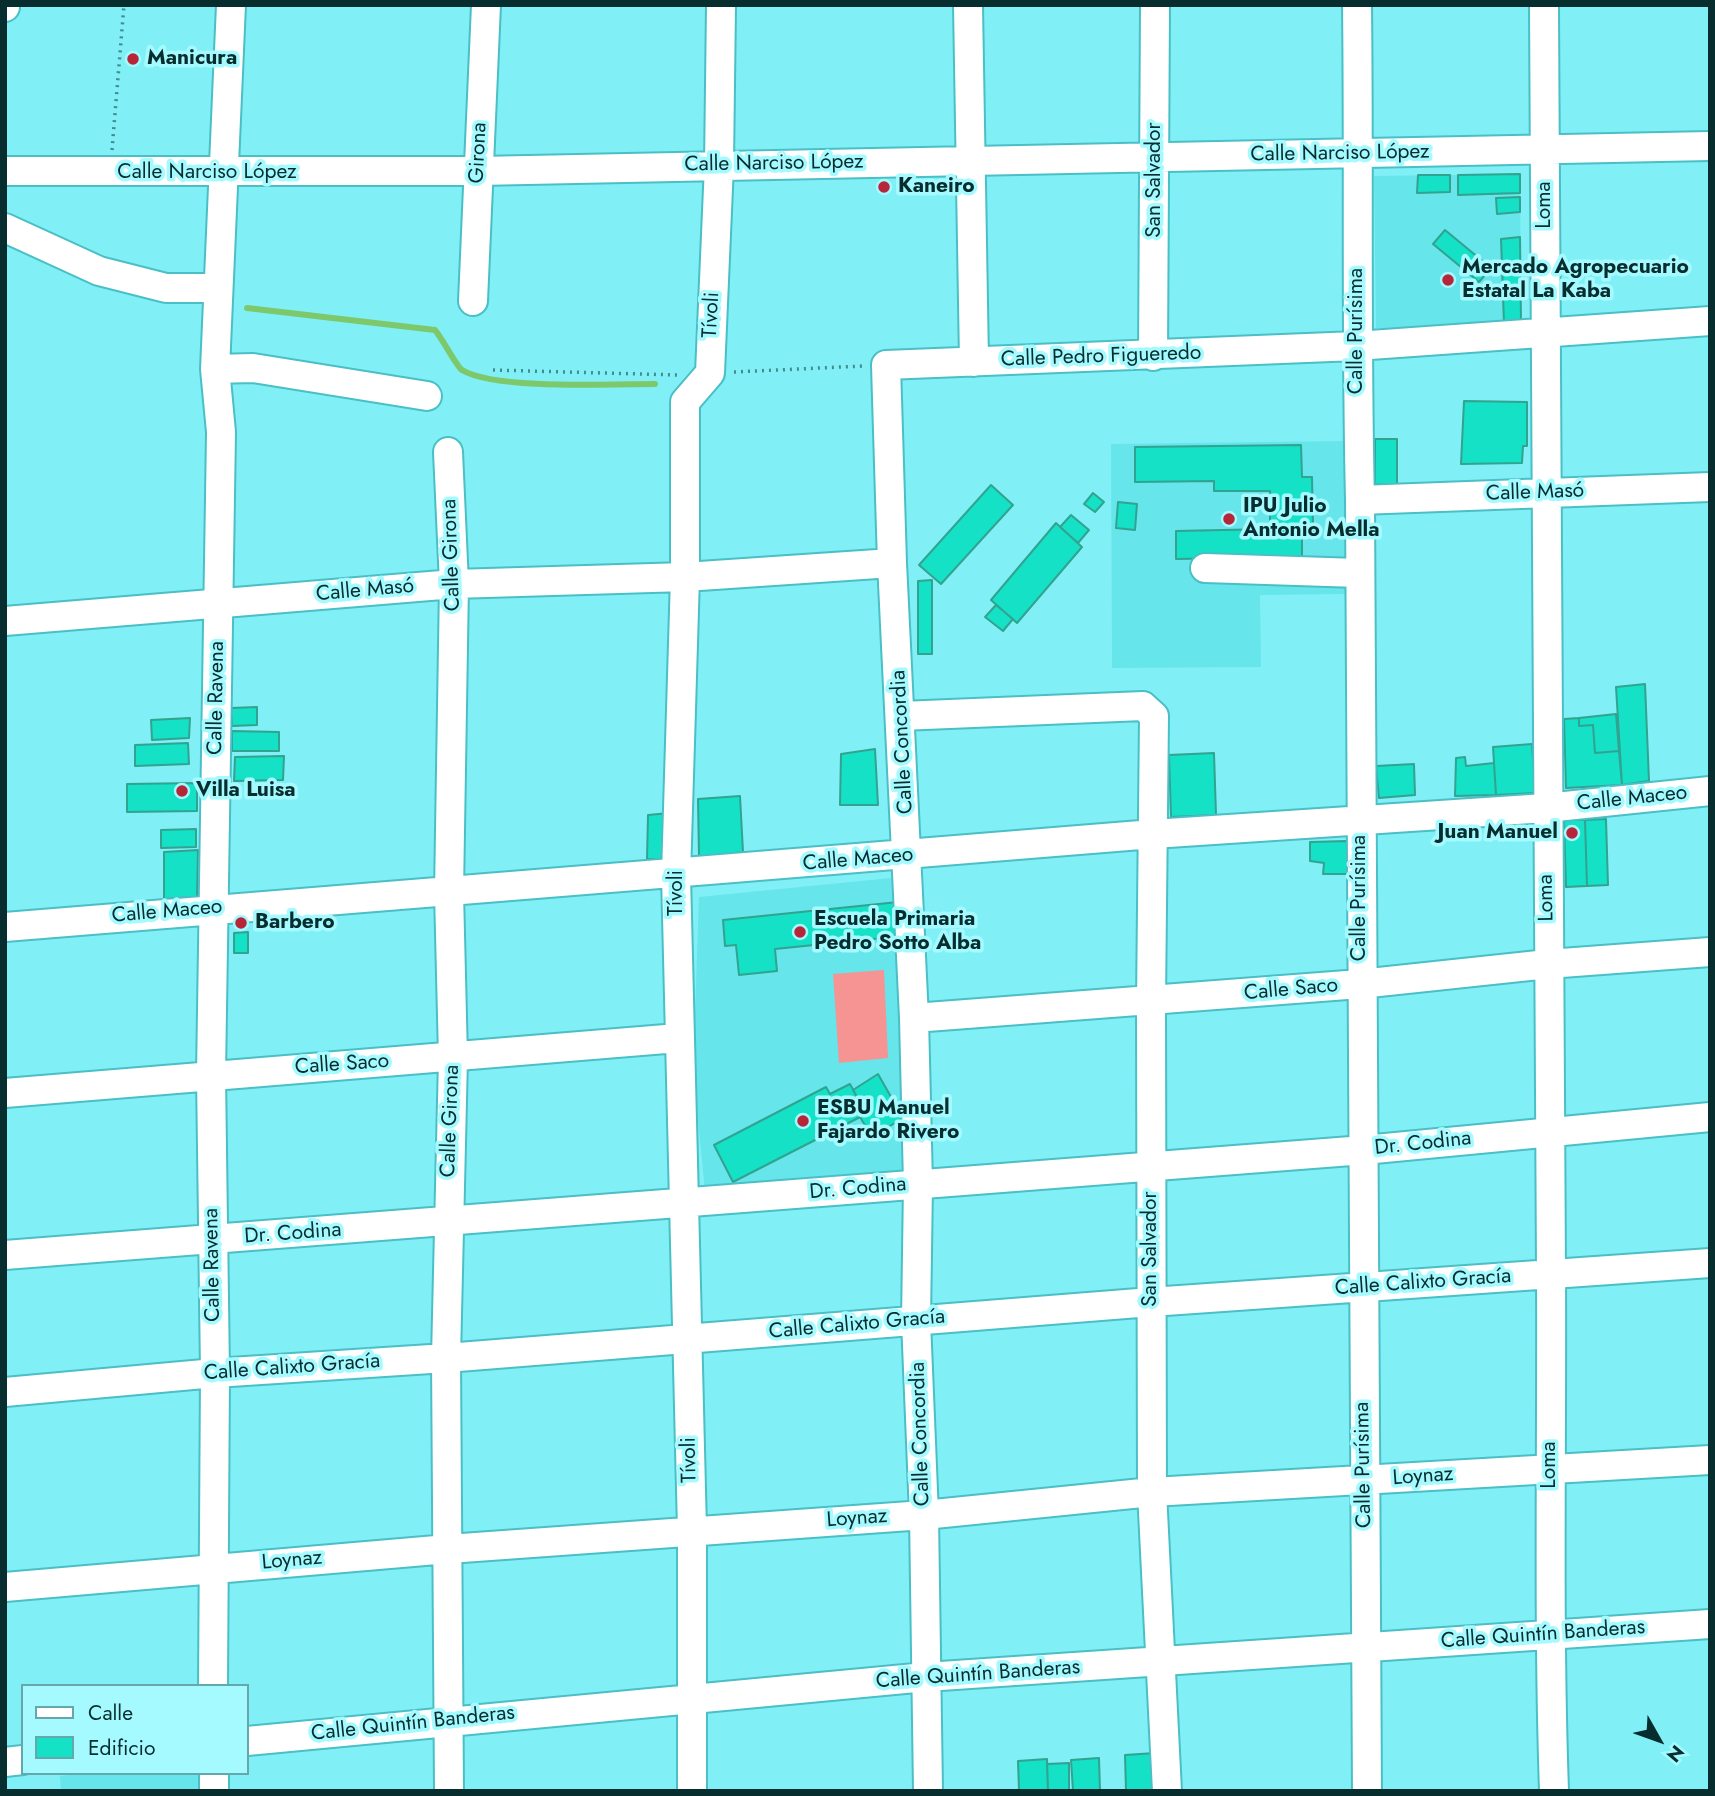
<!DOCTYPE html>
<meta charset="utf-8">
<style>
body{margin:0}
#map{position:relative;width:1715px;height:1796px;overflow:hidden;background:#80f0f6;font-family:Jost,sans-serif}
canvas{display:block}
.frame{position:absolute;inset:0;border:7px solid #072d2f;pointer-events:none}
.legend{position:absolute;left:21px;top:1684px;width:228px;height:91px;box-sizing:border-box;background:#a4fafe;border:2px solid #65a8ab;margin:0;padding:9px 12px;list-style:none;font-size:21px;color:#072d2f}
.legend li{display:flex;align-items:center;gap:14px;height:35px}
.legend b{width:35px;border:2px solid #65a8ab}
.north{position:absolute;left:1624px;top:1705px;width:70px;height:70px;-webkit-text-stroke:5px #a4fafe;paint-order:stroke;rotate:130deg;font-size:19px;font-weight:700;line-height:28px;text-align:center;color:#072d2f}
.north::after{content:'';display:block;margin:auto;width:24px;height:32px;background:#072d2f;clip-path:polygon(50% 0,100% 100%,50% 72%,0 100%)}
</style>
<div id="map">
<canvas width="1715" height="1796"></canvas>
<div class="frame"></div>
<ul class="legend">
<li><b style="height:9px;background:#fff"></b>Calle</li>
<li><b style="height:19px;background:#15e1c6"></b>Edificio</li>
</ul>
<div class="north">N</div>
</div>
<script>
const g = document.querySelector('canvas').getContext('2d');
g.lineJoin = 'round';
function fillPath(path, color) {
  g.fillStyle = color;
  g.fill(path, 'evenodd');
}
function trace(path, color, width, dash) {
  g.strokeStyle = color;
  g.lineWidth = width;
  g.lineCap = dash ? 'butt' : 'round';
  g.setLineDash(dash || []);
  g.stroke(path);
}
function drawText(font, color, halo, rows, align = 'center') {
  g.font = font + ' Jost,sans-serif';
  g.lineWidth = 7;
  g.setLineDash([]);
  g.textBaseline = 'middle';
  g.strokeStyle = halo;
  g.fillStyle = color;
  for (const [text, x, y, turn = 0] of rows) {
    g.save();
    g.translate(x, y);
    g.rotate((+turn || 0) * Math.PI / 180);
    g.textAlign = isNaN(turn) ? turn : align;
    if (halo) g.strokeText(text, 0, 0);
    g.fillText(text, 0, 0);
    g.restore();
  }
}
fillPath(new Path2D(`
 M1520,174L1521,326L1376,328L1374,176Z
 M1345,441L1346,594L1260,595L1261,667L1112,668L1111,444Z
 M901,877L910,1172L705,1191L693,1070L699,897Z
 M83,1773H203L204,1791H61L60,1776Z`), '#66e5eb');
fillPath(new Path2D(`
 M884,970L888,1058L839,1063L833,974Z`), '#f69393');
trace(new Path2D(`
 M247,308L435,330C442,338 457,367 462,370C495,390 612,384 655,384`), '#7dc86b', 6);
const building = new Path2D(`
 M1520,174V193L1458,195V175Z
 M1418,175H1450V192L1417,193Z
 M1520,197V212L1497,214L1496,198Z
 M1445,230L1491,268L1479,282L1433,244Z
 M1520,237L1521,323L1504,324L1501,239Z
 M1464,401L1527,402V446H1523L1522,463L1461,464Z
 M1375,439H1397V485L1375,484Z
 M1301,445L1302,477H1312L1313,526H1302V557L1176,559V531L1270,529V491H1214V481L1135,482V447Z
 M991,485L1013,505L941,584L919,565Z
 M1093,493L1104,502L1095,512L1084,504Z
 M1118,502L1137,504L1135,530L1116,528Z
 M1071,515L1089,530L1078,543L1060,527Z
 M1056,523L1082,547L1017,623L991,600Z
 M932,580V654H918V581Z
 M996,605L1013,619L1003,631L985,617Z
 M1645,684L1649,781L1622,785L1616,687Z
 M257,707V725L232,726L231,708Z
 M1616,714L1619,751L1595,753L1593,725L1579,726V718Z
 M190,718L189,738L152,740L151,720Z
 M1579,718V726L1593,725L1595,753L1619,751L1622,785L1566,788L1564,719Z
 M232,731L279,732V751H232Z
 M188,743L189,764L135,766V745Z
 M1532,744L1535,793L1496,795L1493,747Z
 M875,749L878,805H840L841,754Z
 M1214,753L1216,815L1171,817L1169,755Z
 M284,756L283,780L234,781L235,757Z
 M1465,757L1466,766L1494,763L1496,795L1455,796L1456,758Z
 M1414,764L1415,795L1379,798L1376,766Z
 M197,783V811L127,812V784Z
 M740,796L743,852L699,857L698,799Z
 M669,813L668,859H647L648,815Z
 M1606,819L1608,885L1587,886L1585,820Z
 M1564,820H1585L1587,886L1566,887Z
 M196,829V847L161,848V830Z
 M1347,841L1348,874H1323L1324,863L1310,861V842Z
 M198,850L197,897L164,899V852Z
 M898,902L902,936L775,949L777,971L739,975L736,945L725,946L723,920Z
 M248,932V953H234V933Z
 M878,1074L903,1118L872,1137L860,1117L866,1114L853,1090Z
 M850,1084L866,1114L733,1182L714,1145L826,1087L830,1094Z
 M1155,1753L1156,1791H1126L1125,1755Z
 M1099,1758L1100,1791H1073L1071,1760Z
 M1047,1759L1048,1791H1019L1018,1761Z
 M1069,1763V1791H1048L1047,1764Z`);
fillPath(building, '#15e1c6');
trace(building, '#31a390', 2);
const minor = new Path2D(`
 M968,5L974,362
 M1357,5C1359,170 1356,335 1360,500L1367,1791
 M1544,5C1547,427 1546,849 1551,1270C1552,1444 1548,1617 1554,1791
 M5,7V5
 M5,171H478L1710,146
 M5,228L99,271L166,288H217
 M473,301L486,5
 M1153,356L1155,5
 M215,369L253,368L427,396
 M448,452L454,584L449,892L453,1058L446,1358L449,1791
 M1360,500L1710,487
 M1205,568L1358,573
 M5,621L454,584L685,577L892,563
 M901,716L1143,706L1154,716L1151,1002L1152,1492L1167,1791
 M5,927L1153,834L1546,808L1710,791
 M914,1018L1360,984L1548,964L1710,952
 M5,1093L678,1038
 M5,1255L1364,1150L1710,1117
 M5,1392L215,1373L446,1358L1151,1302L1710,1263
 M5,1587L448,1549L924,1515L1152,1492L1710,1460
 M213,1686L215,1373L211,1074L221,432L215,369L231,5
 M247,1741L926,1677L1710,1624
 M5,1762L23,1760
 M214,1773V1791
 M692,1791V1530L676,875L685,577V402L710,373L719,165L721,5
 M928,1791L924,1515L916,1321L918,1184L914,1018L892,563L886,365L1356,346L1710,321`);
trace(minor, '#4abfc5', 32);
trace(new Path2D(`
 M112,150L124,5
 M493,370L678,375
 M734,372L863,366`), '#428c90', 3.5, [2, 5]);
trace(minor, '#fff', 28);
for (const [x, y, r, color] of [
 [133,59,7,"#b72538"],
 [884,187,7,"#b72538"],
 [1448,280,7,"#b72538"],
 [1229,519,7,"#b72538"],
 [182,791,7,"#b72538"],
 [1572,833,7,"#b72538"],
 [241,923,7,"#b72538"],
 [800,932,7,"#b72538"],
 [803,1121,7,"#b72538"]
]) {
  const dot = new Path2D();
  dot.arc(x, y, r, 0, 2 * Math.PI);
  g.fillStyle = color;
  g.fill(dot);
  trace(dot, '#a4fafe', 2.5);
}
drawText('bold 21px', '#072d2f', '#a4fafe', [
 ["Manicura",147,59],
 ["Kaneiro",898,187],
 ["Mercado Agropecuario",1462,268],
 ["Estatal La Kaba",1462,292],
 ["IPU Julio",1243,507],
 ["Antonio Mella",1243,531],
 ["Villa Luisa",196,791],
 ["Juan Manuel",1558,833,"right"],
 ["Escuela Primaria",814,920],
 ["Pedro Sotto Alba",814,944],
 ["Barbero",255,923],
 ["ESBU Manuel",817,1109],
 ["Fajardo Rivero",817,1133]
], 'left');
drawText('21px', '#072d2f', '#a4fafe', [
 ["Girona",479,153,-87],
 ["Calle Narciso López",1340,154,-1],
 ["Calle Narciso López",774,164,-1],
 ["Calle Narciso López",207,173],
 ["San Salvador",1155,180,-90],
 ["Loma",1545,205,-90],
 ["Tívoli",712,315,-87],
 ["Calle Purísima",1357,331,-90],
 ["Calle Pedro Figueredo",1101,357,-2],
 ["Calle Masó",1535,493,-2],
 ["Calle Girona",452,555,-92],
 ["Calle Masó",365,591,-5],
 ["Calle Ravena",217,698,-89],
 ["Calle Concordia",903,742,-93],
 ["Calle Maceo",1632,799,-6],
 ["Calle Maceo",858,860,-5],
 ["Tívoli",677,893,-90],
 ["Calle Purísima",1360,898,-90],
 ["Loma",1547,898,-91],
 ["Calle Maceo",167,912,-5],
 ["Calle Saco",1291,990,-5],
 ["Calle Saco",342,1065,-4],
 ["Calle Girona",451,1121,-88],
 ["Dr. Codina",1423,1144,-6],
 ["Dr. Codina",858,1189,-5],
 ["Dr. Codina",293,1234,-4],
 ["San Salvador",1151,1249,-90],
 ["Calle Ravena",213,1265,-91],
 ["Calle Calixto Gracía",1423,1283,-4],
 ["Calle Calixto Gracía",857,1325,-5],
 ["Calle Calixto Gracía",292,1368,-4],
 ["Calle Concordia",921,1434,-92],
 ["Tívoli",690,1460,-91],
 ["Calle Purísima",1364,1465,-91],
 ["Loma",1550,1465,-90],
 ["Loynaz",1423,1477,-4],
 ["Loynaz",857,1519,-4],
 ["Loynaz",292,1561,-5],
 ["Calle Quintín Banderas",1543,1635,-4],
 ["Calle Quintín Banderas",978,1675,-4],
 ["Calle Quintín Banderas",413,1724,-6]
]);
</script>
